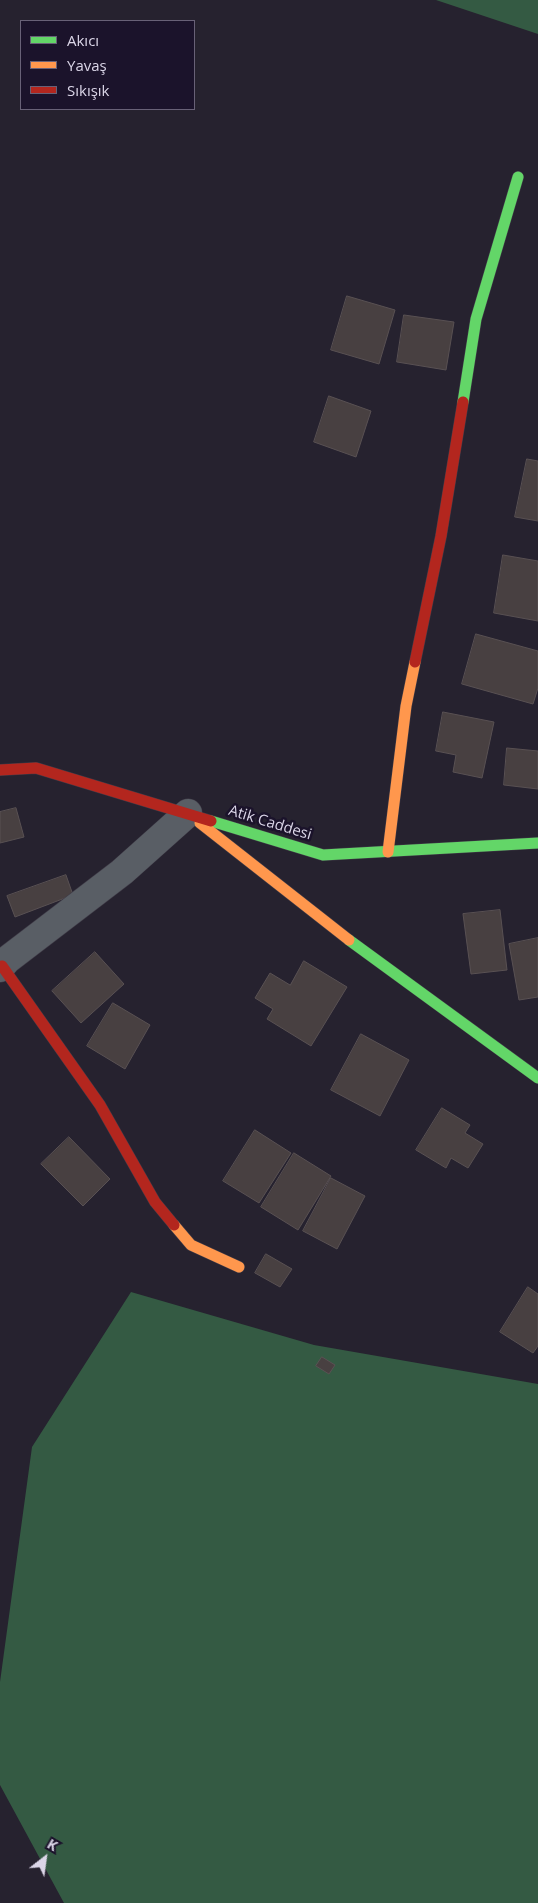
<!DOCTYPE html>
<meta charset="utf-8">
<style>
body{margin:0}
#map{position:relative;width:538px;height:1903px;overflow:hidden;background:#26222f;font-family:"Open Sans",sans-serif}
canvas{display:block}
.legend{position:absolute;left:20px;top:20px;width:175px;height:90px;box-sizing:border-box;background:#1b132b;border:1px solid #686177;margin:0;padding:6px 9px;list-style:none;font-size:15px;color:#dbd6e8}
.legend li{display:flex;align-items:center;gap:10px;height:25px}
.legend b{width:25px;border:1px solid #686177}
.north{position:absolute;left:20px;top:1833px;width:50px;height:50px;-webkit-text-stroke:4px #1b132b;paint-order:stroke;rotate:30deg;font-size:14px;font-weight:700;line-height:20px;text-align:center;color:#dbd6e8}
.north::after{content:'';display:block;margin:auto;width:18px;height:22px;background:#dbd6e8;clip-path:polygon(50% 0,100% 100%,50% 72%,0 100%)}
</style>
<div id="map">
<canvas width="538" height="1903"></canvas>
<ul class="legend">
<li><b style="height:6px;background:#63d668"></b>Akıcı</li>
<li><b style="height:6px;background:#ff974d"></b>Yavaş</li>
<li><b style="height:6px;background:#b3261e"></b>Sıkışık</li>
</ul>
<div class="north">K</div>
</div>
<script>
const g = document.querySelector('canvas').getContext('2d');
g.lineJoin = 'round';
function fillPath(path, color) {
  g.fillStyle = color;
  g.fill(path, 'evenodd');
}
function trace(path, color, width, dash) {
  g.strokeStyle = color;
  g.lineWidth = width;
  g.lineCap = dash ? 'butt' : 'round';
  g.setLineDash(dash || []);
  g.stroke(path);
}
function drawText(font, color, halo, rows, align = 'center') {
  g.font = font + ' "Open Sans",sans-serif';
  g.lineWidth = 5;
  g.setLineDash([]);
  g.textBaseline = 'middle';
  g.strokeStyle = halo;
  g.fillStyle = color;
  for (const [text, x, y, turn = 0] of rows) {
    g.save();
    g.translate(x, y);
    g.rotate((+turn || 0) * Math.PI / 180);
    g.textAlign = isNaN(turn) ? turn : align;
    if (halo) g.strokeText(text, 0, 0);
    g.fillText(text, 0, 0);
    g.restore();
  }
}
fillPath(new Path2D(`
 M436,0H538V34Z
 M131,1292L314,1345L538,1384V1903H64L0,1785V1682L32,1447Z`), '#345a43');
const building = new Path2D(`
 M347,296L395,310L379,364L331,350Z
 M404,315L454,322L446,370L397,362Z
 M329,396L371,411L356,457L314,442Z
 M527,459L538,461V521L515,517Z
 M503,555L538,561V621L494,613Z
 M476,634L538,651V688L533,704L462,684Z
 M443,712L494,722L482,778L453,772L456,755L436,751Z
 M507,748L538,751V789L504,785Z
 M16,808L24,837L0,843V812Z
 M66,875L73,895L15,917L7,896Z
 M500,910L507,970L471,974L463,914Z
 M538,938V997L519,1000L509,944Z
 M95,952L124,984L81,1023L52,991Z
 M304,961L347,987L311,1046L267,1019L273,1009L255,998L270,973L290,985Z
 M113,1003L150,1025L125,1069L87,1046Z
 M361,1034L409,1060L380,1116L331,1090Z
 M442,1108L470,1125L465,1133L483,1144L468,1168L451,1158L446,1168L416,1150Z
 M255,1130L291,1153L259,1203L223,1181Z
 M69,1137L110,1179L83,1206L41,1164Z
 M294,1153L331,1176L298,1230L261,1207Z
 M331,1178L365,1196L337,1249L303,1231Z
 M266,1254L292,1269L280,1287L255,1273Z
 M528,1287L538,1294V1346L533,1353L500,1332Z
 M322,1357L335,1365L329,1374L316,1366Z`);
fillPath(building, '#484041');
trace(building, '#595153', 1);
const street = new Path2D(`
 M0,968L7,960L122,872L188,813`);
const fast = new Path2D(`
 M463,402L476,319L518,177
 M211,821L323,855L538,843
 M349,940L538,1078`);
const slow = new Path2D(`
 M200,823L349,940
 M388,852L406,706L415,662
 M174,1225L191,1245L239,1267`);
const jam = new Path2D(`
 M415,662L441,536L463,402
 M0,770L36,768L211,821
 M2,966L100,1105L155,1202L174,1225`);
trace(street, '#403c48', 29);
trace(fast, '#403c48', 12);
trace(slow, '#403c48', 12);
trace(jam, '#403c48', 12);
trace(street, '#595e65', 28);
trace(fast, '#63d668', 11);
trace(slow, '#ff974d', 11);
trace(jam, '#b3261e', 11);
drawText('15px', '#dbd6e8', '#1b132b', [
 ["Atik Caddesi",270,823,17]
]);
</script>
